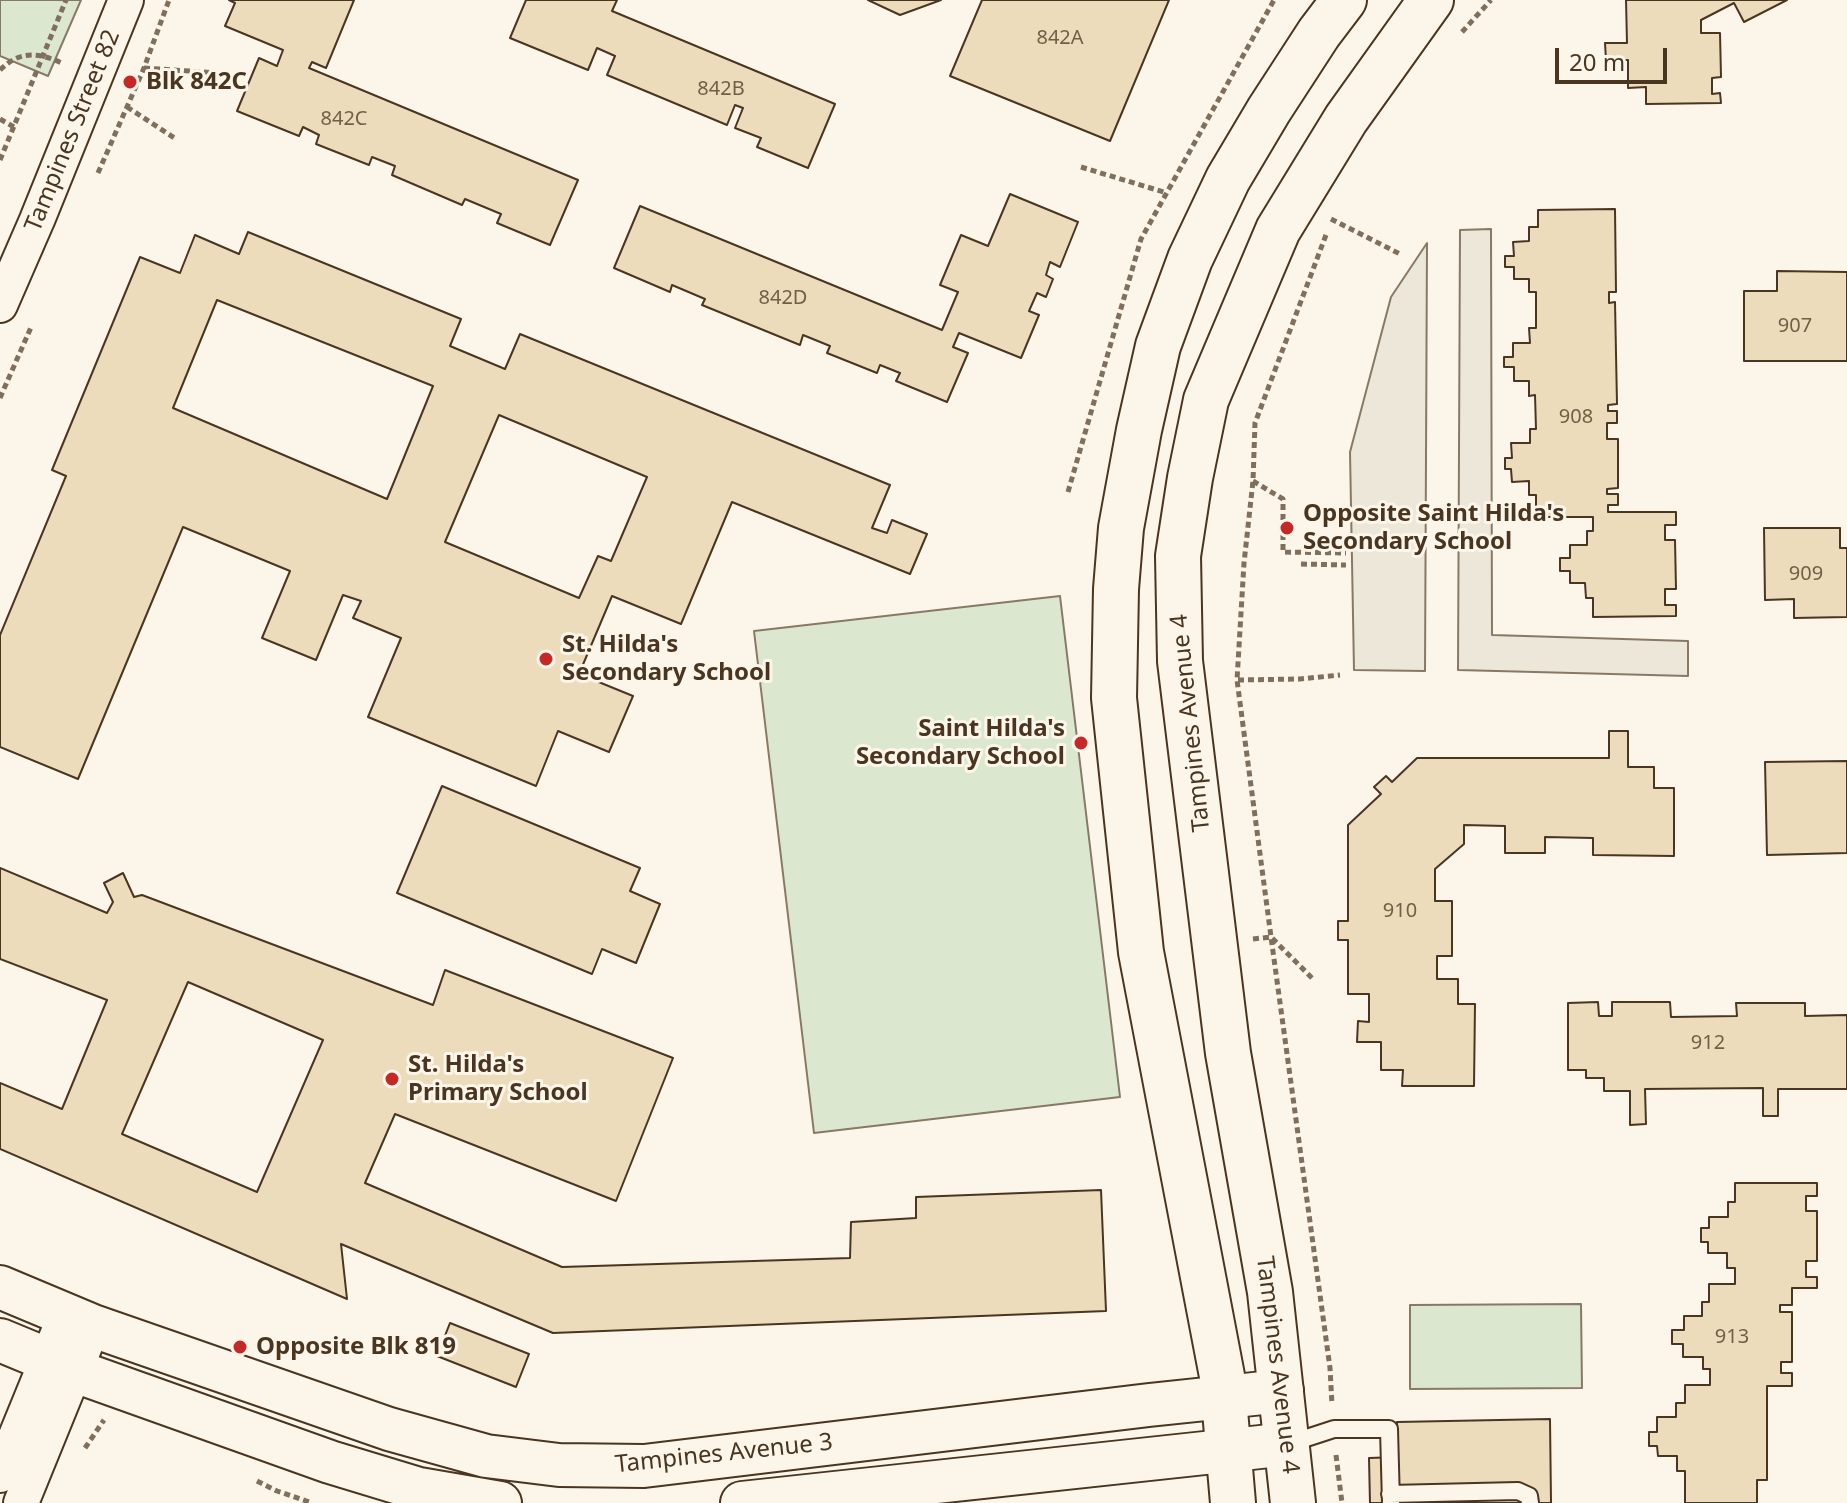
<!DOCTYPE html>
<style>
body{margin:0}
#map{position:relative;width:1847px;height:1503px;overflow:hidden;background:#fbf6e9;font-family:"Noto Sans",sans-serif}
canvas{display:block}
.scale{position:absolute;left:1555px;top:48px;width:112px;height:36px;box-sizing:border-box;border:4px solid #4a3520;border-top:0;padding-left:10px;font-size:24px;line-height:28px;white-space:nowrap;color:#4a3520;-webkit-text-stroke:6px #fbf6e9;paint-order:stroke}
</style>
<div id="map">
<canvas width="1847" height="1503"></canvas>
<div class="scale">20 m</div>
</div>
<script>
const g = document.querySelector('canvas').getContext('2d');
g.lineJoin = 'round';
function fillPath(path, color) {
  g.fillStyle = color;
  g.fill(path, 'evenodd');
}
function trace(path, color, width, dash) {
  g.strokeStyle = color;
  g.lineWidth = width;
  g.lineCap = dash ? 'butt' : 'round';
  g.setLineDash(dash || []);
  g.stroke(path);
}
function drawText(font, color, halo, rows, align = 'center') {
  g.font = font + ' "Noto Sans",sans-serif';
  g.lineWidth = 6;
  g.setLineDash([]);
  g.textBaseline = 'middle';
  g.strokeStyle = halo;
  g.fillStyle = color;
  for (const [text, x, y, turn = 0] of rows) {
    g.save();
    g.translate(x, y);
    g.rotate((+turn || 0) * Math.PI / 180);
    g.textAlign = isNaN(turn) ? turn : align;
    if (halo) g.strokeText(text, 0, 0);
    g.fillText(text, 0, 0);
    g.restore();
  }
}
const green = new Path2D(`
 M0,0H81L48,76L0,56Z
 M1060,596L1120,1097L814,1133L754,631Z
 M1581,1304L1582,1388L1410,1389V1305Z`);
fillPath(green, '#dce7d0');
trace(green, '#887966', 2);
const parking = new Path2D(`
 M1491,229L1492,635L1688,641V676L1458,670L1460,230Z
 M1427,243L1425,671L1354,670L1350,452L1391,297Z`);
fillPath(parking, '#ede7d9');
trace(parking, '#887966', 2);
const building = new Path2D(`
 M354,0L326,68L312,62L309,68L578,180L550,245L497,223L501,214L465,199L462,205L392,175L395,166L372,157L369,165L316,144L319,135L303,127L299,136L237,111L259,58L277,66L283,50L225,26L235,3L229,0Z
 M526,0H617L612,11L835,104L808,168L757,147L761,138L735,128L743,108L735,105L727,125L607,75L615,56L597,48L588,70L510,38Z
 M868,0H941L900,15Z
 M982,0H1169L1110,141L950,76Z
 M1626,0H1787L1744,22L1734,3L1701,20V33H1720L1721,77L1712,78V94L1720,93L1721,103L1646,104V87L1628,88V60H1606L1605,43H1627Z
 M1010,194L1078,222L1060,267L1050,262L1046,275L1053,279L1046,297L1037,293L1029,311L1039,315L1021,358L959,333L953,347L968,353L947,402L896,381L900,373L880,365L877,373L827,353L830,346L803,335L800,345L702,305L705,299L672,285L670,292L614,268L640,206L942,330L958,292L940,285L961,235L988,246Z
 M1615,209L1616,292H1609V303L1615,302L1617,404L1608,405V411H1617V423H1607V439H1618V488L1607,489V494H1618V505H1608V512H1676V525H1665V540H1675L1676,589H1665V605H1676V616L1593,617V598H1586L1585,583H1570V571H1560V558H1570V545H1587V531H1593V517H1536V495H1529V481L1512,482L1511,469H1505V458H1512L1511,443H1530V429H1536L1535,395L1529,396V381H1514V367H1504V357H1513V343H1530L1529,328H1536V292H1529V279H1514V267H1505V256H1514L1513,242L1529,241V227H1538V210Z
 M248,232L461,319L450,346L505,369L520,334L890,485L872,528L887,533L892,520L927,534L910,574L732,502L681,624L612,596L579,674L633,696L609,752L558,731L536,786L368,717L401,638L353,618L361,601L343,595L316,660L262,638L290,571L183,527L78,779L0,747V635L66,476L52,470L140,257L180,273L195,235L239,254ZM217,300L433,386L387,499L173,408ZM499,415L647,477L611,561L598,556L579,598L445,542Z
 M1777,271L1847,272V361H1744V291H1777Z
 M1764,528H1840V548H1847V617L1794,618V599L1765,600Z
 M1609,731H1628V767H1654V788H1674V856L1593,855V838L1545,837V853H1505V826L1464,825V844L1435,869V901H1452V956H1437V979H1458V1004H1475L1474,1086H1402L1403,1070H1381V1042H1357L1358,1021L1369,1022V994H1348V940H1338V921H1348V825L1381,794L1374,787L1386,776L1392,782L1417,758H1609Z
 M1847,761V853L1767,855L1765,762Z
 M442,786L640,868L630,891L660,904L636,963L602,949L592,974L397,893Z
 M0,868L107,913L113,902L104,883L123,873L134,897L142,895L433,1005L445,970L673,1058L616,1201L395,1114L365,1183L562,1267L850,1258L851,1222L916,1218V1197L1101,1190L1106,1311L553,1333L341,1244L347,1299L0,1149V1083L62,1109L107,1000L0,959ZM188,982L323,1040L257,1192L122,1134Z
 M1598,1002L1599,1016H1612V1002H1670L1671,1017L1737,1016L1736,1003H1805V1016L1847,1015V1089H1778V1116H1763V1088L1645,1089L1646,1124L1630,1125V1091H1604V1078H1586V1070H1568V1003Z
 M1735,1183H1817V1196H1806V1211H1817V1261H1806V1277H1817V1288H1792V1305H1780V1312H1792V1362H1781V1373H1792V1386H1767V1480H1757V1503H1685V1471H1677V1456H1658L1657,1446H1649V1432H1657V1417H1676V1403H1685V1385H1710V1369H1703V1357H1683V1344H1672V1330H1684V1316H1702V1302H1709V1284H1735V1268H1727V1253H1708V1242H1701V1228H1709V1217H1728V1202H1735Z
 M450,1323L529,1354L516,1387L437,1356Z
 M1550,1419L1551,1503H1370L1369,1458L1398,1457L1397,1422Z`);
fillPath(building, '#ecdcbc');
trace(building, '#4a3520', 2);
const service = new Path2D(`
 M1288,1444L1334,1429H1389L1391,1503
 M1390,1494L1518,1491L1529,1496L1530,1503`);
const minor = new Path2D(`
 M0,305L37,220L126,0
 M0,1475L66,1314
 M21,1503L93,1326`);
const tertiary = new Path2D(`
 M0,1287L93,1326L389,1429L486,1456L559,1465L644,1466L1149,1405L1282,1391
 M0,1340L75,1371L330,1462L419,1489L500,1503
 M742,1503L1288,1444`);
const secondary = new Path2D(`
 M1233,1503L1222,1376L1141,952L1114,698L1116,589L1121,528L1139,430L1158,346L1190,259L1228,179L1269,110L1319,33L1344,0
 M1293,1503L1270,1292L1228,1053L1180,661L1178,556L1190,478L1206,400L1278,230L1346,119L1431,0`);
trace(service, '#4a3520', 20);
trace(minor, '#4a3520', 38);
trace(tertiary, '#4a3520', 46);
trace(secondary, '#4a3520', 48);
trace(new Path2D(`
 M1462,32L1491,0
 M144,68L218,73
 M0,70C21,49 40,53 64,64
 M127,107L176,139
 M0,119L14,127
 M0,160L66,0
 M1081,167L1167,193
 M98,173L144,68L169,0
 M1331,219L1402,255
 M1326,235L1255,423L1253,481L1244,563L1237,680L1271,937L1330,1368L1332,1405
 M0,398L32,325
 M1253,481L1283,499V552L1346,553
 M1068,492L1141,239L1274,0
 M1301,564L1346,565
 M1238,680L1300,679L1340,675
 M1253,939L1271,937L1314,980
 M85,1448L104,1420
 M1336,1455L1342,1503
 M257,1481L277,1491L312,1503`), '#7f6f5c', 5, [6, 4]);
trace(service, '#fbf6e9', 16);
trace(minor, '#fbf6e9', 34);
trace(tertiary, '#fbf6e9', 42);
trace(secondary, '#fbf6e9', 44);
for (const [x, y, r, color] of [
 [130,82,8,"#c62828"],
 [1287,528,8,"#c62828"],
 [546,659,8,"#c62828"],
 [1081,743,8,"#c62828"],
 [392,1079,8,"#c62828"],
 [240,1347,8,"#c62828"]
]) {
  const dot = new Path2D();
  dot.arc(x, y, r, 0, 2 * Math.PI);
  g.fillStyle = color;
  g.fill(dot);
  trace(dot, '#fbf6e9', 3);
}
drawText('20px', '#725f47', null, [
 ["842A",1060,38],
 ["842B",721,89],
 ["842C",344,119],
 ["842D",783,298],
 ["907",1795,326],
 ["908",1576,417],
 ["909",1806,574],
 ["910",1400,911],
 ["912",1708,1043],
 ["913",1732,1337]
]);
drawText('bold 24px', '#4a3520', '#fbf6e9', [
 ["Blk 842C",146,82],
 ["Opposite Saint Hilda's",1303,514],
 ["Secondary School",1303,542],
 ["St. Hilda's",562,645],
 ["Secondary School",562,673],
 ["Saint Hilda's",1065,729,"right"],
 ["Secondary School",1065,757,"right"],
 ["St. Hilda's",408,1065],
 ["Primary School",408,1093],
 ["Opposite Blk 819",256,1347]
], 'left');
drawText('24px', '#4a3520', '#fbf6e9', [
 ["Tampines Street 82",73,131,-68],
 ["Tampines Avenue 4",1191,723,-96],
 ["Tampines Avenue 4",1277,1365,83],
 ["Tampines Avenue 3",724,1454,-6]
]);
</script>
